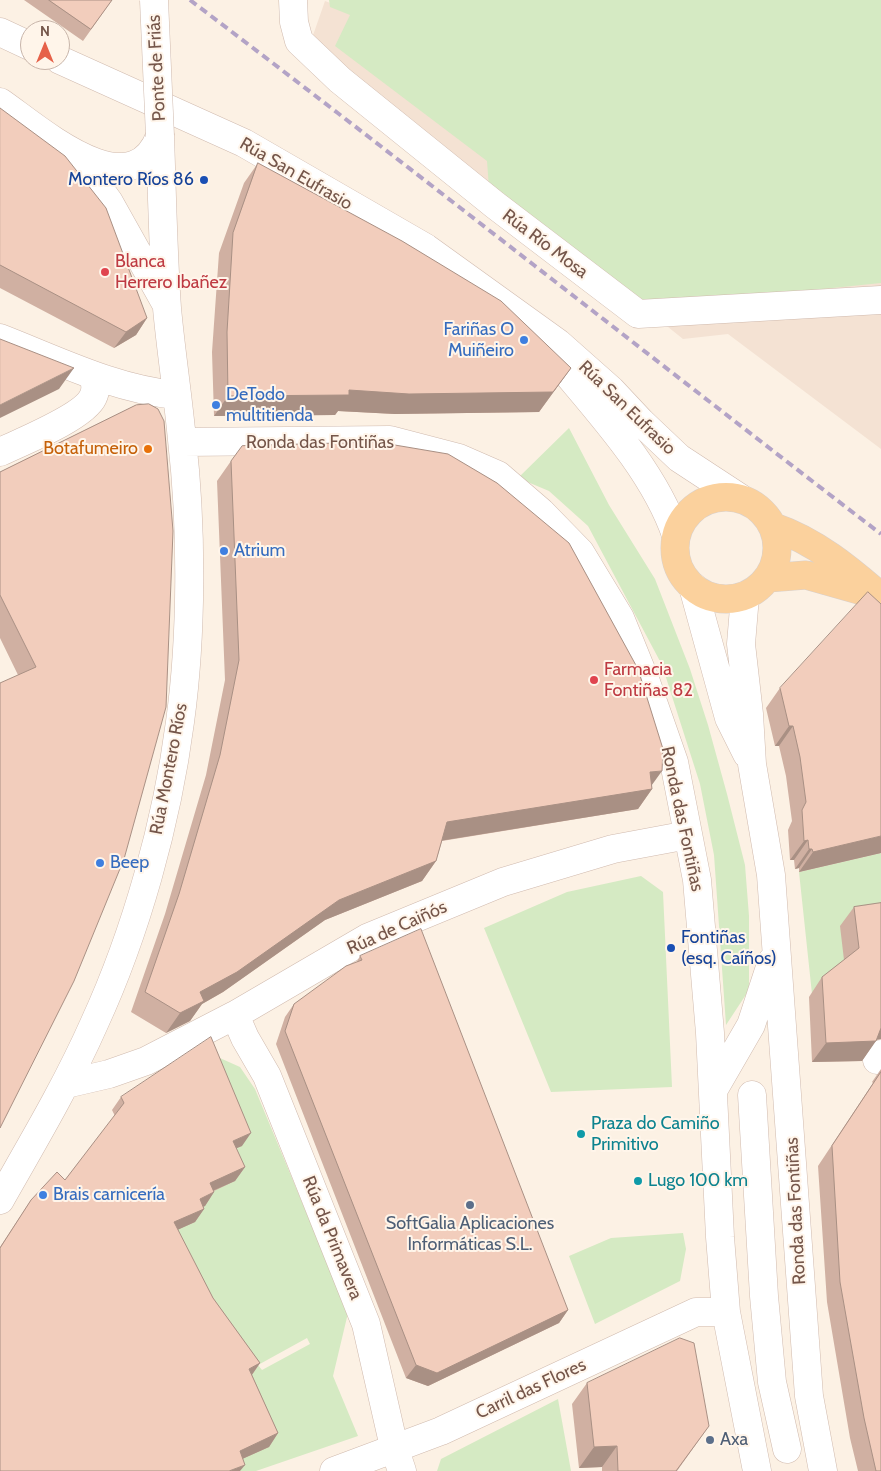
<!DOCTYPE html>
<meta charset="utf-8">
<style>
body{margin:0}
#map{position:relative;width:881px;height:1471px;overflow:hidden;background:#fcf1e4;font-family:Cabin,sans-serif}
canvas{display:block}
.north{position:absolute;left:20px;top:20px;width:50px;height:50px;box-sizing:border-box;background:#fff5ea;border:1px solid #c8b5aa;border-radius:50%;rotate:0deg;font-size:14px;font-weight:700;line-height:20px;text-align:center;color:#75564a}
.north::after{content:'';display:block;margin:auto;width:18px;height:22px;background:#e66149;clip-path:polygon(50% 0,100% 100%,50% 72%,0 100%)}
</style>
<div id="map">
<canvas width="881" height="1471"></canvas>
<div class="north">N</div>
</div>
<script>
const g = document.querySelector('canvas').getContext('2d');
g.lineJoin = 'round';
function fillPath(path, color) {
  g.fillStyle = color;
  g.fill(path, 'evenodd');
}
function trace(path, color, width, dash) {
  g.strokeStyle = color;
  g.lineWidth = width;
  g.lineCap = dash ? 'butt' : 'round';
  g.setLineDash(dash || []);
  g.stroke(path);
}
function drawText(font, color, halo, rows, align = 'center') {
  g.font = font + ' Cabin,sans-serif';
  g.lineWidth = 4;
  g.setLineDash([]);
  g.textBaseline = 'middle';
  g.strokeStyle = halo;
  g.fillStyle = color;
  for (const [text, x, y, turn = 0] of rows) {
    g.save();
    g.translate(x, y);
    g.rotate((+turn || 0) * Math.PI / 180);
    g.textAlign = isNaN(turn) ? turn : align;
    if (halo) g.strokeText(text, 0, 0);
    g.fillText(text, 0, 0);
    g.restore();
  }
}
fillPath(new Path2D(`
 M325,1L598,104L881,147V449L728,334L683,339L311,41Z`), '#f4e2d3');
fillPath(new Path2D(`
 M329,0H881V283L648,307L489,188L487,161L335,46L350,15L330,7Z
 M569,428L609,505L655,579L690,669L708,725L727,794L745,865L749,916V990L726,1025L714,855L700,784L662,665L588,526L549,491L518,478Z
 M881,853V921L848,991L812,994L799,872Z
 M641,876L663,892L672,1087L551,1092L484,928L567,892Z
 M202,1050L240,1067L255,1089L348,1313L333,1376L358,1436L256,1471H233L204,1311L159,1184L241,1146ZM307,1338L310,1344L262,1370L258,1365Z
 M683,1233L686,1249L680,1281L595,1324L569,1256L611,1238Z
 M558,1399L571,1471H437L441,1459Z`), '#d5eac3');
const minor = new Path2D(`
 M293,0L294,22L299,41L340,80L495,205L638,314L881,300
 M0,32L30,46
 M60,60L244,143L426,248L558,343L611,390L641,422L679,458L740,498
 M0,102C38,128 131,212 160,136
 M74,154L109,202L165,302
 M0,338C57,360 114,389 176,395
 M550,353C595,408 653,468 676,535
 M183,442L390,440L459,458L498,475L541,512L580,552L620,618L646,682L674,762L697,880L710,1033L720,1237L726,1312L757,1471
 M0,452C21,442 84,417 93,397C97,389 95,383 93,375
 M693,587L729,718L747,754
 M745,596L741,644L749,714L752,764L771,875L809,1396L823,1471
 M235,1015L245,1038L267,1076L366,1324L394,1447L402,1471
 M877,1060L881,1054
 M66,1084L109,1074L146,1061L235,1015L367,938L503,882L613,849L688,835
 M714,1089L751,1025L772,961
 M752,1095L764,1296L772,1382L787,1449
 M0,1200C33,1142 67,1085 94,1024C136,933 167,822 180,722C192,635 192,527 182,440C178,396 171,352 167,308C163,251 162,193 160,136
 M334,1471L441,1431L696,1312H726`);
const major = new Path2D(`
 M675 548a51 51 0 1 1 102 0a51 51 0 1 1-102 0Z
 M774,527C815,541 849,569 881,597
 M768,578L806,575L866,592`);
trace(minor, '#d0baae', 29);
trace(major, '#d8d0cc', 29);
trace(minor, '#fff', 28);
trace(major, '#fbd19d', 28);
trace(new Path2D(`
 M190,0C422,176 650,357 881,534`), '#b3a3c6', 4, [8, 5]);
const minorBridge = new Path2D(`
 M154,0L160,136`);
trace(minorBridge, '#d0baae', 29, []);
trace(minorBridge, '#fff', 28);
fillPath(new Path2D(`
 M24,0H112L83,41Z
 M0,108L147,318L136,335L114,348L0,288Z
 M258,163L571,368L539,412L395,414L338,411L335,415L214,416L212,352L219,253L244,183Z
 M136,405L0,1128L18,675L0,638V472Z
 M231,461L652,785V789L638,809L442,841L436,861L422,881L325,920L223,992L202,1004L190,1021L166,1033L131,1012L165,914L206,775L225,680L217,481Z
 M780,688L881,853L799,872V868L795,869L794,860H790L788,830L792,821L786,776L779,746H775L766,708Z
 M881,903V1039L876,1040L862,1061L812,1062L809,997L822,977L844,960L840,926L854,907Z
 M360,956L568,1310L559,1323L428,1386L406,1378L276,1044L285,1017L294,1004L356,963Z
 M881,1069V1471H858L850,1438L827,1302L818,1166L873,1083L872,1082Z
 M121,1097L242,1146L236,1148L245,1167L235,1181L214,1191V1192L205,1206L203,1207L204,1209L195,1222L177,1230L213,1298L260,1363L252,1375L278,1433L269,1447L242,1459L0,1471V1247L31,1200L65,1180L115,1116L112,1110Z
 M587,1383L709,1426L677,1471H602V1467L579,1468L572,1404Z`), '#d0b0a2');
fillPath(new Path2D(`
 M147,318L136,335L114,348L126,332Z
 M74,368L59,389L0,418V405Z
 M571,368L539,412L395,414L338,411L335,415L214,416L228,396L349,390Z
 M789,726H793L779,746H775Z
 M662,771L649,789H652L638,809L433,842L447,822L650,772Z
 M881,836V853L799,872L813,852Z
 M808,840L794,860H790L804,841Z
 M809,849H812L799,868L795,869Z
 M436,861L422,881L325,920L223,992L202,1004L190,1021L166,1033L180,1013L200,992L339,900Z
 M881,1027V1039L874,1040L876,1041L862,1061L812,1062L826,1043Z
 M251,1133L242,1146L223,1154L233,1141Z
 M245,1167L235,1181L201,1196L210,1183Z
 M214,1192L205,1206L190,1212L200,1199Z
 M204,1209L195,1222L164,1236L174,1222Z
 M568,1310L559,1323L428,1386L406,1378L416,1365Z
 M260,1363L251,1376L249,1369Z
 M278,1433L269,1447L231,1464L240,1451Z
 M617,1446L602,1467L579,1468L594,1447Z
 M245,1465L240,1471H229Z`), '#a99084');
const building = new Path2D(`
 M49,0H112L91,29Z
 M0,108L65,156L106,208L147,318L126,332L0,265Z
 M258,163L402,241L501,301L571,368L553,392L409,394L349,390V395L228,396L227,332L233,233Z
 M0,339L74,368L0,405Z
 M149,404L158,409L164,421L173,531L166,707L124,859L74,981L0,1128V683L36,667L0,595V472L136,405Z
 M377,442L448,454L497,483L569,543L638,669L663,749L662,771L650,772L652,789L447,822L436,861L339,900L237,972L200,992L204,1001L180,1013L145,992L179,894L220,755L239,660L231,461L242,446Z
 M868,592L881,604V836L813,852L812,849H809L808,840L804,841L802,810L806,802L800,757L793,726H789L780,688Z
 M881,903V1028L876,1041L826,1043L822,977L859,948L854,907Z
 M421,929L568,1310L437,1373L416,1365L285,1031L294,1004L346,966L362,960L360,956Z
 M211,1037L251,1133L233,1141L245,1167L210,1183L214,1192L200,1199L204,1209L174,1222L213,1298L260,1363L249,1369L278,1433L240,1451L245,1465L229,1471H0V1248L31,1200L57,1172L65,1180L124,1103L121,1097Z
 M881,1072V1471H876L864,1418L840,1282L832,1146Z
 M680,1338L694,1343L709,1426L676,1471H618L617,1446L594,1447L587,1383Z`);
fillPath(building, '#f2cdbc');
trace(building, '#a99084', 1);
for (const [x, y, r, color] of [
 [204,180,5,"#1a4fb4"],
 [105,272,5,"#e0444e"],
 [524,340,5,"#3f7fe0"],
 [216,405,5,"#3f7fe0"],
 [148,449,5,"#e8710a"],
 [224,551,5,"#3f7fe0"],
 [594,680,5,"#e0444e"],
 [100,863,5,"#3f7fe0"],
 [671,948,5,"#1a4fb4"],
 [581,1134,5,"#0f9aa8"],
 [638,1181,5,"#0f9aa8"],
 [43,1195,5,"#3f7fe0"],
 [470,1205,5,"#5c6f8a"],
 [710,1440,5,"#5c6f8a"]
]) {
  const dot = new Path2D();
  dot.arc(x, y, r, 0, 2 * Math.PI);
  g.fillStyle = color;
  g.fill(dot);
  trace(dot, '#fff5ea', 2);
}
drawText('18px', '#75564a', '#fff5ea', [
 ["Ponte de Friás",157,68,-93],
 ["Rúa San Eufrasio",296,174,30],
 ["Rúa Río Mosa",545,244,37],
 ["Rúa San Eufrasio",627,408,44],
 ["Ronda das Fontiñas",320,443],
 ["Rúa Montero Ríos",169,769,-79],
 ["Ronda das Fontiñas",682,819,78],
 ["Rúa de Caiñós",397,928,-24],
 ["Ronda das Fontiñas",796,1211,-93],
 ["Rúa da Primavera",332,1238,68],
 ["Carril das Flores",531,1389,-25]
]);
drawText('18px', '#164399', '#fff5ea', [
 ["Montero Ríos 86",194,180],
 ["Fontiñas",681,938,"left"],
 ["(esq. Caíños)",681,959,"left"]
], 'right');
drawText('18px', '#be3a42', '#fff5ea', [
 ["Blanca",115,262],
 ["Herrero Ibañez",115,283],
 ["Farmacia",604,670],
 ["Fontiñas 82",604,691]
], 'left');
drawText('18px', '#366cbe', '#fff5ea', [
 ["Fariñas O",514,330,"right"],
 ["Muiñeiro",514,351,"right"],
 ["DeTodo",226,395],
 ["multitienda",226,416],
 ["Atrium",234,551],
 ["Beep",110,863],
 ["Brais carnicería",53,1195]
], 'left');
drawText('18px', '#c56008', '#fff5ea', [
 ["Botafumeiro",138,449]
], 'right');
drawText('18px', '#0d838f', '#fff5ea', [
 ["Praza do Camiño",591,1124],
 ["Primitivo",591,1145],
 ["Lugo 100 km",648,1181]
], 'left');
drawText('18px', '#4e5e75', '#fff5ea', [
 ["SoftGalia Aplicaciones",470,1224],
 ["Informáticas S.L.",470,1245],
 ["Axa",720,1440,"left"]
]);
</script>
